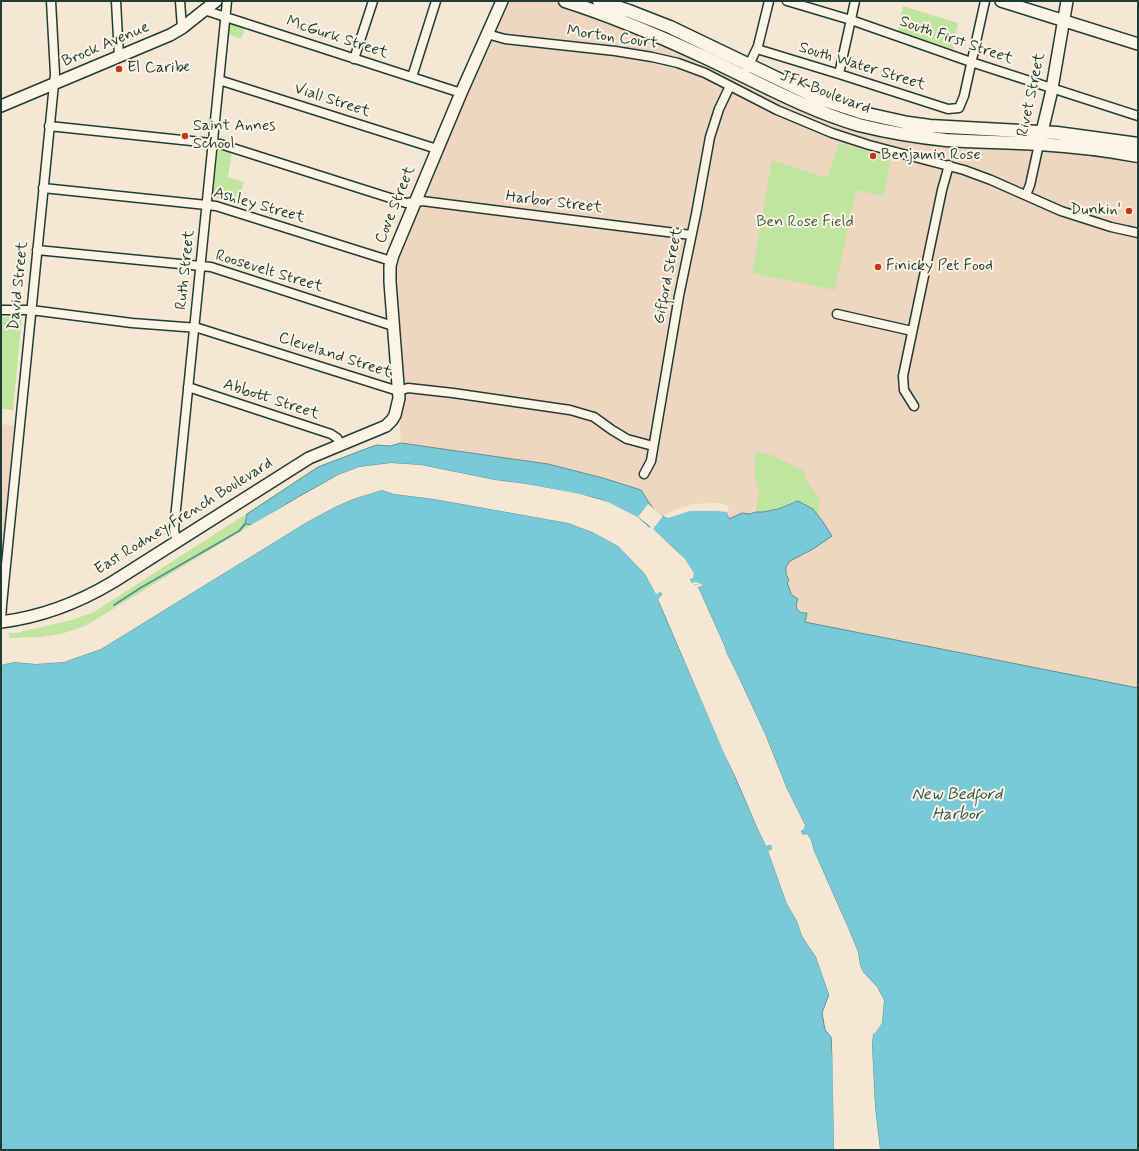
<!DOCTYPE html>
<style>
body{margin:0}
#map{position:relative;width:1139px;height:1151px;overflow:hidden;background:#f6e7d4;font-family:Mynerve,sans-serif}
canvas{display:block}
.frame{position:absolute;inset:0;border:2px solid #1f3d34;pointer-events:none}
</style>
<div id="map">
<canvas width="1139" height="1151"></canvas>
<div class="frame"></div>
</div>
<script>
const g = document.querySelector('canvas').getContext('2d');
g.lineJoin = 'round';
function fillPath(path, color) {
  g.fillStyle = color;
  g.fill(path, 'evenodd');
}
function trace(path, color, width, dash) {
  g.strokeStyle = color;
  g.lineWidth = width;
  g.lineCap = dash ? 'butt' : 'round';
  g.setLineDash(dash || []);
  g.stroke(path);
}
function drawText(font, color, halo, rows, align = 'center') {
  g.font = font + ' Mynerve,sans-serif';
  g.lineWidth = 4;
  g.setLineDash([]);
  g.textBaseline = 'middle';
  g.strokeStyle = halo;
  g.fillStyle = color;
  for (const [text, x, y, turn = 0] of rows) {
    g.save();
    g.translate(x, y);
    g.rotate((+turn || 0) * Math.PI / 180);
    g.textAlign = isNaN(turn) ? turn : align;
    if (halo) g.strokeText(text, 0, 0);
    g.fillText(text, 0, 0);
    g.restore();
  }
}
fillPath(new Path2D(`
 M502,1H565L874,128L1138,156V688L805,622L804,613L798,610L796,607L798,599L791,594L787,582L788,581L786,574V567L790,561L813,549L823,522L813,509L798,501L763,512H756L750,514L742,513L729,519L663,516L648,504L641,490L603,478L548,464L401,443L390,271Z
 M1,424L14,426L1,567Z`), '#efd6c0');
fillPath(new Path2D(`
 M903,6L958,23L953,49L898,31Z
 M230,24L245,28L241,39L228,34Z
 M839,143L890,158L891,160L883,196L856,190L835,290L752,273L772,160L827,178Z
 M218,148L232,151L228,177L244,182L238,204L213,197Z
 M1,317H22L13,410L1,409Z
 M757,452L771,455L795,466L804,472L805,479L820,499L818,516L813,509L797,501C783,505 772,513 756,512L759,490L756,484L754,455Z
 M294,483L279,508L85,626L61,634L40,637L9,638V633H16L72,620L94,612Z`), '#bfe5a0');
const water = new Path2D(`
 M401,443L548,464L603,478L641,490C649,502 653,513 668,518L675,512L726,507L729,519L742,513L750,514L756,512H763L778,509L798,501L813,509L823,522L832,536L813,549L790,561L786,567V574L789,581L787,582L791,594L798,599C794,607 797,614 807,613L805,622L1138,688V1150H880L875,1107L872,1045L873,1034L882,1023L884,1000L877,987L863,972L860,965L858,952L849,930L814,851L811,840L807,834L803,835L801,831L804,829L805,825L787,789L765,734L737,674L727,654L724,645L698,587L703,586L692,583L690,579L694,573L677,551L638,517L600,499L527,484L495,480L421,465L391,463L359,467L338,475L298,497L256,523L252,525L245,524L247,514L318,467L376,445L390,446Z
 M382,490L394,494L434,499L568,523L592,532L618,546L645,574L656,593L661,592L662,596L658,599L667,621L757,827L766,846L771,845L772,849L768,851L787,904L797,921L802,936L816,957L829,994L822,1013L825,1030L831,1037L833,1065L834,1150H1V665L14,662L36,664L64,662L101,649L307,522L335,507L353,499Z`);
fillPath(water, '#7ac9d7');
trace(water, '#569196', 1);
fillPath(new Path2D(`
 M391,463L421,465L495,480L527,484L580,494L608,502L638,517L648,504L663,516L674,510L695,504L719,503L728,506L729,519L727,512L717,511H690L668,518L663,516L653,529L684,558L694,573L693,578L690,579L692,583L695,582L701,584L703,586L698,587L724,645L727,654L737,674L765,734L787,789L805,825L804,829L801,831L803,835L807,834L811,840L814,851L849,930L858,952L860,965L863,972L877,987L884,1000L882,1023L875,1033L873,1034L872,1045L875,1107L880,1150H878L875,1127L870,1045L871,1034L874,1031L880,1022L882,1001L875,988L861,973L858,966L856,953L847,931L812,852L810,841L806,836L803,837L800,830L803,828V825L785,789L763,734L735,675L725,655L722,645L696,588L698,585L695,584L691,585L690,583L688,578L692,574L676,552L653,533L650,529V526L638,517V519L630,516L599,500L527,486L494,482L420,467L391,465L360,469L338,476L299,498L256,525L249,526L338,475L359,467Z
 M382,488L395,492L434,497L569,521L593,530L619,545L647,572L657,591H662L664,595V597L660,599L726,753L739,779L767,844L771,843L772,844L774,849L771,852L789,903L799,920L804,935L818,956L831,993L830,997L816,957L802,936L797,921L787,904L768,851L772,849L771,845L766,846L757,827L737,780L724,753L658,599L662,595L661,592L656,594L645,574L618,546L592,532L568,523L434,499L394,494L382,490L353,499L335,507L307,522L101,649L64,662L36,664L14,662L1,665V663L14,660L36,662L64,660L101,647L307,520L334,505L352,497Z
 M832,1034L833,1036L835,1064L836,1150H834Z`), '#f6e7d4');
trace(new Path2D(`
 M114,605L142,587L227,538L239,531L245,524`), '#569196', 2);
const street = new Path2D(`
 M116,1L119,57
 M180,1L182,28
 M787,1L851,20L971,62L1138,116
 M204,10L461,93
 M487,34L505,39L615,51L652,57L678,63L705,73L777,110L832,133L869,145L964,170L991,180L1061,211L1111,227L1138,233
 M757,49L839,74L948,109L959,108L964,96L985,1
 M354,59L373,1
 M747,69L758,46L769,1
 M839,74L855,1
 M412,77L436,1
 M219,80L437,149
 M49,126L220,144L406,203L422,201L691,235
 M43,188L216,206L391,261
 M1026,195L1030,185L1039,144
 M37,250L211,267L393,326
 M1,310H31L132,323L198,328L395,390L399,391L408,388L453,393L570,410L594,417L612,430L627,439L653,446
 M837,314L912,331
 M188,387L331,434L337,438L341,445
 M914,406L904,390L903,376L942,190L949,165
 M644,474L651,461L679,296L696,214L710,137L719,109L730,86
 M178,541L175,535L174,529L227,1
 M1,622L2,605L55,74L51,1`);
const secondary = new Path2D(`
 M1001,1L1138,44
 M1,106L170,35L182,28L216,1
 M1040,140L1051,94L1067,1
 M1,622C41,617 78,603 113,582L309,458L386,426L392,420L395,415L399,398L390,282V266L393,255L461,93L502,1`);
const primary = new Path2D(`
 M565,1C612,16 657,35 702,56C754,80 804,109 859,125C887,132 917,137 946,140C977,142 1008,142 1039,144C1072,146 1106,150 1138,156
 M599,1L629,11L670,27L818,98L863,113L908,123L930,126L1057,133L1138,144`);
trace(street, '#1f3d34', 11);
trace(secondary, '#1f3d34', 14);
trace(primary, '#1f3d34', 15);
trace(street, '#fcf5e5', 8);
trace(secondary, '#fcf5e5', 11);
trace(primary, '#fcf5e5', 12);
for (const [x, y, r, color] of [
 [119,69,4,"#c8321e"],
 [185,136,4,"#c8321e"],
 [873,156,4,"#c8321e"],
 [1129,211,4,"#c8321e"],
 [878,267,4,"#c8321e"]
]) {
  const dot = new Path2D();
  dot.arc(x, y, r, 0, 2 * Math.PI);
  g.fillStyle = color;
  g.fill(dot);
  trace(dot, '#fcf5e5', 1.5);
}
drawText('16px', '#1f3d34', '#fcf5e5', [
 ["McGurk Street",337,38,18],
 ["Morton Court",612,38,8],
 ["South First Street",956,41,19],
 ["Brock Avenue",106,45,-23],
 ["South Water Street",862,67,17],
 ["JFK Boulevard",825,93,21],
 ["Rivet Street",1032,95,-78],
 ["Viall Street",332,101,18],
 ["Harbor Street",554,203,7],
 ["Cove Street",396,205,-68],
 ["Ashley Street",259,206,16],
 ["Ruth Street",186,270,-84],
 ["Roosevelt Street",269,272,17],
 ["Gifford Street",669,276,-79],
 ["David Street",19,286,-84],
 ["Cleveland Street",335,356,18],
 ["Abbott Street",271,400,18],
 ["East Rodney French Boulevard",184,517,-32]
]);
drawText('16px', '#1f3d34', '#fcf5e5', [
 ["El Caribe",127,69],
 ["Saint Annes",193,127],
 ["School",193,145],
 ["Benjamin Rose",881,156],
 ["Dunkin'",1121,211,"right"],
 ["Finicky Pet Food",886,267]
], 'left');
drawText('16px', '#3f5f4a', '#fcf5e5', [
 ["Ben Rose Field",805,223]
]);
drawText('italic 17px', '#315955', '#fcf5e5', [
 ["New Bedford",957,795],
 ["Harbor",957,815]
]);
</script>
